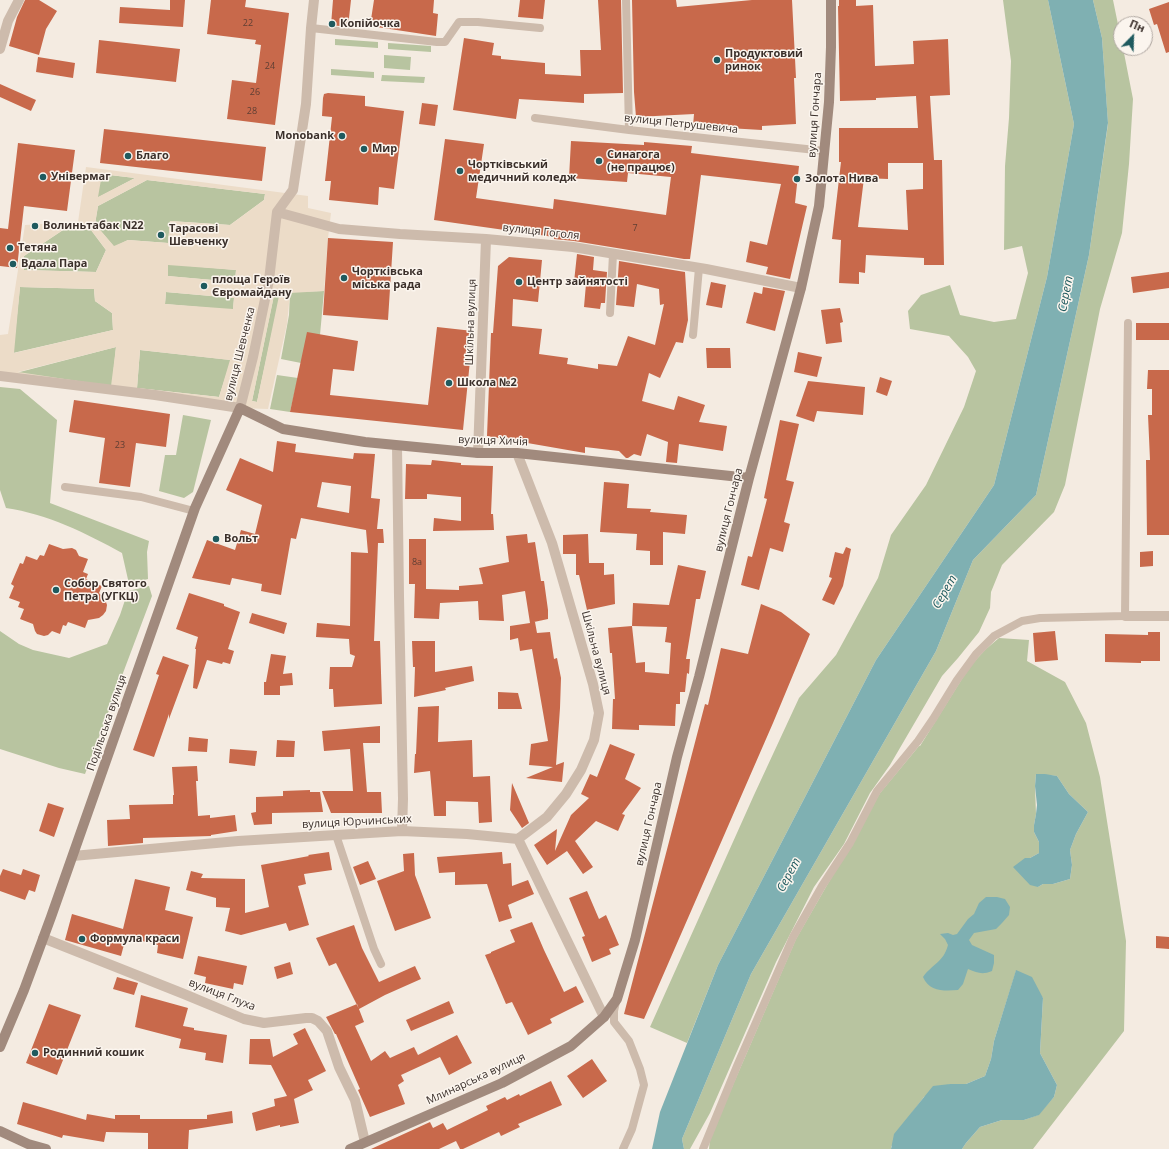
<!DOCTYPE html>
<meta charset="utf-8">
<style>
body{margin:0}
#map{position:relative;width:1169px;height:1149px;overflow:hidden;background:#f4ebe1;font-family:"Open Sans",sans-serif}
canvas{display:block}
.north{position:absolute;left:1113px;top:16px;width:40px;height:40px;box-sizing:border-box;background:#fbf5ee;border:1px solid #aea6a0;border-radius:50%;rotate:23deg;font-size:11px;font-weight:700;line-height:16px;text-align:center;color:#3b302b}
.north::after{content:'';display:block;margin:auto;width:14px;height:18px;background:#1f5a5e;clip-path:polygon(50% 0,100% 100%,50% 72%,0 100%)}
</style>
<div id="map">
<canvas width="1169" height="1149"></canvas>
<div class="north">Пн</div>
</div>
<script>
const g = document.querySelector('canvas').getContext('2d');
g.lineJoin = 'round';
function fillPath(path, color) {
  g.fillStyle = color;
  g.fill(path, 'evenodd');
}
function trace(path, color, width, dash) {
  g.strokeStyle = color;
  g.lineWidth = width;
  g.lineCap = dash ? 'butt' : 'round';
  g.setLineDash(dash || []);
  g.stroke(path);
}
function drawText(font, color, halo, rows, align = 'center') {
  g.font = font + ' "Open Sans",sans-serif';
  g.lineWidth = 3;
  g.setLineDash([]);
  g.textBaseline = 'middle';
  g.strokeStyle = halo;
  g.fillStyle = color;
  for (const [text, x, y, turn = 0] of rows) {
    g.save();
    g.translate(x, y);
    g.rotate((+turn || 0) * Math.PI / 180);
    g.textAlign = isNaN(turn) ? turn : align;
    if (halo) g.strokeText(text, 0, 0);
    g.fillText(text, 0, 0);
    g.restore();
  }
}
fillPath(new Path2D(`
 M1003,0H1048L1074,124L1047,277L994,485L876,660L718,965L687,1043L650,1027L754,795L799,698L836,655L878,578L891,535L926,485L964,407L976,371L968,357L949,336L910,329L908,311L921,295L950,285L960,315L994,322L1016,319L1028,273L1022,246L1004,250L1005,166L1009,118L1011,61Z
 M1093,0H1113L1121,39V48H1123L1133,99L1129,164L1122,233L1100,309L1065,485L1054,512L1002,565L991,592L990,608L979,632L958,658L942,676L890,765L870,793L844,844L814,887L776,962L710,1113L690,1149H684L682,1139L751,974L936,651L973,560L1036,495L1089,255L1108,124L1102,38Z
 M335,39L378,42V48L335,45Z
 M388,43L431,46V52L388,49Z
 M384,55L411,57L410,70L384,68Z
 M331,69L374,72V78L331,75Z
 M382,75L425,77L424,83L381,81Z
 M101,174L135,178L97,198Z
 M147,180L265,194L264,200L230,225L170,221L168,243L128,240L114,247L95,224L98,206Z
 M63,230H91L106,250L96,272L24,270V256Z
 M168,264L236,270L235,282L167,276Z
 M20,287L94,289L95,301L112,313L113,330L13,353Z
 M275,290L281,291L257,402L252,401Z
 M324,291L320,335L301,363L281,359L289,315L290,292Z
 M166,292L234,298L233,310L165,304Z
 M116,347L112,386L16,373Z
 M140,350L231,360L219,397L137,388Z
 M277,375L298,378L290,412L270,409Z
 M0,387L20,389L57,420L50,503L149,541L147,552L148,579L129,584L122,553C86,533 47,514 6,508L0,490Z
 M183,415L211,420L193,492L184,498L159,491L165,455H176Z
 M149,586L152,596L85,774L59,768L0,749V631L19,644L33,650L69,658L107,644L120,615L128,591Z
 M999,638L1029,640L1027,661L1065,682L1086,723L1100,777L1126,941L1124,1031L1033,1149H962L966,1143L980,1127L1002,1120H1024L1038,1115L1054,1097L1057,1085L1040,1053L1043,998L1016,971L994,1041L991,1059L985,1076L966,1084H950L924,1097L911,1114L891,1147V1149H709L710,1138L796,939L880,793L919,746H920L970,666L986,649ZM1036,774L1057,776L1069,794L1088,812L1076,834L1070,850L1072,865L1070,879L1053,884H1043L1038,887L1030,858L1039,853V842L1034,832V825L1036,814L1035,786Z`), '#b8c4a0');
fillPath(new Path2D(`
 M86,167L308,196V208L331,213L328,238L324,291L290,293L287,324L268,409L240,408L0,376V335L8,334L25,225L78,222ZM102,174L135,178L98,197ZM147,180L265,194L264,200L230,225L170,221L168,243L128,240L114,246L95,224L98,206ZM63,230H91L106,250L96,272L24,270V256ZM168,265L236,270L235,282L168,276ZM20,287L94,289L95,301L112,313L113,330L14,353ZM275,291H280L257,402L252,401ZM166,292L234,298L233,309L165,304ZM116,347L111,386L18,372ZM140,350L230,360L219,397L137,388Z`), '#ecdcc8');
fillPath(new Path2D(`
 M1048,0H1093L1102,38L1108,123L1089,255L1036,495L973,560L936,651L751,974L682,1139L684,1149H652L660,1112L718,965L876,660L994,485L1047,277L1074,124Z
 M1036,774H1045L1057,776L1069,794L1088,812L1076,834L1070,850L1072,865L1070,879L1053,884H1043L1038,887L1030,885L1013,867L1025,858H1030L1039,853V842L1034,832V825L1036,814L1037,805L1035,786Z
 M986,897H997L1005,899L1010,907L1009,915L1002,923L996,929L974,933L969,940L972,945L994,955V963L992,971C982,975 978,973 968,969L963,984L958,990C945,991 929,992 923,977C933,963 943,963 948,945L945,939L940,934L948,933L953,935L957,934L968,919L974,914L979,903Z
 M1016,970L1032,977L1043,998L1040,1053L1057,1085L1054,1097L1039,1115L1024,1120H1002L980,1127L966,1143L962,1149H891L894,1134L933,1086L950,1084H966L985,1076L991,1059L994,1041Z`), '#7fb0b2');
fillPath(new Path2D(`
 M25,0H39L57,11L46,29L39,55L9,46L17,17Z
 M170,0H185L183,27L119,23L120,7L170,10Z
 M211,0H246L245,7L289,13L275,125L227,119L232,80L256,83L261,45L255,44L256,40L207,34Z
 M333,0H351L348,27L331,25Z
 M374,0H434L433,13L438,14L436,36L370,26Z
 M520,0H545L543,19L518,17Z
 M598,0H621L623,93L584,94V103L519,99L516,119L453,110L464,38L494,43L492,55L501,56V59L545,63V74L581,76L580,50H601Z
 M632,0H676L677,7L752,0H792L796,78H794L796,124L762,126V130L693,126L694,114L636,117L634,92Z
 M839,0H856V6L873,5L875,66L914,64L913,41L948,39L950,95L930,96L934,160H942L944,265H924V258L866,255L865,273L859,272V284L839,283L841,240L832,239L841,162H839V128H918L916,96L876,98V100L840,101L838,6H839ZM888,163H923V189L906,190L908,230L858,227L864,178L888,179Z
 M1169,2V52L1166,53L1157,24L1154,25L1149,9Z
 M99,40L180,49L176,82L96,73Z
 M38,57L75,63L73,78L36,72Z
 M0,84L36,100L31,111L0,97Z
 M328,93L365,96V106L404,111L394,189L379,187L378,205L329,200L331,181H325L332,117L322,116L323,98L324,94Z
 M422,103L438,105L435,126L419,124Z
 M104,129L266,147L262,181L100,163Z
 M445,139L484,144L476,198L553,209L554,199L666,215L671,177L628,173L627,182L569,178L571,141L644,145V142L692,146L691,153L799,166L795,203L807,206L790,279L766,274L768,267L746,262L750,241L767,245L781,184L701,175L690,259H684L574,241L554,239V237L434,220Z
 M18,143L75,150L67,211L24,206L17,268L0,266V228L8,229Z
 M328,238L393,242L388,320L323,315Z
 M577,254L594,257L593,270L607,272L605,303H601L600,309L584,307L586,284L574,282Z
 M509,257L542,260L538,302L513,299L512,326L542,329L539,354L568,358L567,364L598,369V364L617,366L628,336L655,345L664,304L660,305L659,289L637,284L634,307L616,305L619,261L685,272L688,320L683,343L676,342L660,378L649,373L642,401L674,410L678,396L705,405L699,422L727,426L723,451L679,444L677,463L666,462L668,442L647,434L641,456L634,454L628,458H626L619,451L585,447V453L487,436L491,333H493L498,266Z
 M1169,272V288L1133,293L1131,277Z
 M711,282L726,285L722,308L706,305Z
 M763,287L785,291L775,331L746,323L754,292L762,294Z
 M840,308L843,322L840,323L842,342L826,344L821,310Z
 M1136,323H1169V340H1136Z
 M437,327L473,331L463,430L290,412L307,332L358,341L354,371L333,369L330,395L428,405Z
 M706,348H730L731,368H707Z
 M798,352L822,357L817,377L794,372Z
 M1148,370H1169V535H1147L1146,460H1150L1148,415H1152V389H1147Z
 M880,377L892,381L887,396L876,392Z
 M808,381L865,387L863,415L817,411L814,422L796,416Z
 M74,400L170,414L166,447L136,443L130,487L99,483L105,438L69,432Z
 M780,420L799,424L786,480L794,482L784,522L790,524L783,552L770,548L759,590L741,585L748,556L752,557L767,499L764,498Z
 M277,441L296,444L295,452L353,459L354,453L375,454L371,498L380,499L377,529H383L384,543H378L374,641H380L382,704L334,707L333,689H329L330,667H352L355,656L350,654L349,639L316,637L317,623L350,626L351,552L368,553L366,530L301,518L296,539L291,538L281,595L261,591L262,584L232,578L230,585L192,578L207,540L235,550L241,530L255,534L262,505L226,490L240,458L273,472ZM322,482L351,486L349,513L317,507Z
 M432,460L461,463V465L493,466L491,514H493L494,530L433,531L434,518L461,521V497L427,494V499H405L406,464L431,465Z
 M604,482L629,484L627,508L651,509L650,512L687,515L685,534L663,532V565H650V551L636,550L637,534L600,532Z
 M527,534L528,543L535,542L541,581H544L548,610V619L534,622H535L537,633L550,632L554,659L557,658L561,678L560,708L556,765L564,762L562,782L526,778L553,767L529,765L531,744L548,741L532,649L520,651L518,638L510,640V626L530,623L525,591L502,595L504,621L479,620L478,601L440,603L439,619L414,618L415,584H409V539H426V589L459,590V586L483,584L479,568L509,562L506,536Z
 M588,534L589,563H604V575L614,574L615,604L587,610L579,575H576V554H563V535Z
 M49,544L63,549L72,548L76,550L79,556L88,559L83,572L88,574L86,579L102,586L99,593L105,599L107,605L106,611L103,615L99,618L88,620L85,628L68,622L66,626L63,625L60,634L52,631L48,635L44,636L37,634L35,631L33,624L20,619L24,609L18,607L20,602L9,598L14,586L11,584L20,563L23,564L26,556L37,560L40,555L44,556Z
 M846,547L851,549L843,586L834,605L822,600L832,578L829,577L835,552L843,554Z
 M1153,551V566L1140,567V552Z
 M678,565L706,571L700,599H696L686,659H690L689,674L687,673L685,692H680V704H676L675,726L639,725V730L612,729L613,699H615L612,653H610L608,628L632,626L633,603L669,605ZM632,626L667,627L665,642L671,643L669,674L645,672V662L636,663Z
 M189,593L224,604V606L240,612L228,649L234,651L230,664L223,662L222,664L207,660L197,689L193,688L196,649H195L198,637L176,629Z
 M761,604L781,612L810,634L773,723L644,1019L624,1014L705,704L708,705L721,648L748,654Z
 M252,613L287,623L284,634L249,623Z
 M1055,631L1058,660L1035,662L1033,633Z
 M1148,632H1160V661H1141V663L1105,662V634L1148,635Z
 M412,641H435V672L472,666L474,681L445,688L446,690L414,697L415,667H413Z
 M271,654L286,656L283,674L292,673L293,685L280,686V695H264V682H266Z
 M163,656L189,665L169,719V714L154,757L133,750L159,675L156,674Z
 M498,692L518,693L522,709H498Z
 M439,706L438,742L472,740L473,777L490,776L492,822L479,823L478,802L446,801V816H434L430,771L414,773L415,754H416L418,707Z
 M380,726V743H363L367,792H381L382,813H331L322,791H353L350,749L324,751L322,731Z
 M189,737L208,739L207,752L188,751Z
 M277,740L295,741L294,757H276Z
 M610,744L635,754L625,779L641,788L622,814L625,815L618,831L596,821L575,841L593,867L583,874L567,851L547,865L534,845L557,829L555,851L571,815L589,798L581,794L590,774L597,777Z
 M230,749L257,751L255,766L229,763Z
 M197,766L198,781H196L198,816L210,815V818L235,815L237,831L211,835V836L143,838V843L108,846L107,820L130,819L129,805L173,804V795H174L172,767Z
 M512,783L529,823L522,828L510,810Z
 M310,790V792H320L323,812L272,813V824L254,825L251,813L256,812V797L283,796V791Z
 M48,803L64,808L54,837L39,831Z
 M329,852L332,870L304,874L306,884L298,886L309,925L289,931L286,923L241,935L225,931L230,908L216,907V898L186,890L191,871L203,874L201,878L245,879V913L269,907L261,865L309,856L308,855Z
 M502,852L503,864L511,863L512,886L528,880L534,894L508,905L512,918L499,922L487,884L455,885V872L439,873L437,857Z
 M414,853L415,875L431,918L395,931L377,881L404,871L403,854Z
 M368,861L376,879L360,885L353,867Z
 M3,869L21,875L23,869L40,875L35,892L29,890L25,900L0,891V876Z
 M135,879L170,887L165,910L193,917L183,959L157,953L158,945L126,937L121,956L65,940L72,914L123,929Z
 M587,891L599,919L606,915L619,945L609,949L611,954L592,962L582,937L585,936L569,898Z
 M532,922L544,950L564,992L576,986L584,1002L550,1019L552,1023L528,1035L512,1002L506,1004L485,955L491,953V952L515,942L510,930Z
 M354,925L362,948L379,982L415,966L421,979L385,995L359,1009L336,963L329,966L316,938Z
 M1156,936L1169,937V949L1156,948Z
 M198,956L247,966L243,985L234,983L233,989L205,983L206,977L194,974Z
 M290,962L293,974L277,979L274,967Z
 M117,977L138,983L134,995L113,989Z
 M141,995L188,1008L183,1026L194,1028V1030L227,1035L223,1063L205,1060L206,1053L179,1048L181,1039L135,1027Z
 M449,1001L454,1013L411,1031L406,1020Z
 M49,1004L81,1015L57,1075L26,1063Z
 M357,1004L364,1022L355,1026L371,1061L385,1051L390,1058L414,1047L418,1055L457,1035L472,1063L449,1075L440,1057L401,1075L404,1081L398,1085L405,1104L370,1117L358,1090L360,1089L336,1034H335L326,1017Z
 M305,1028L326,1071L308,1080L313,1090L294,1099L299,1123L280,1127V1125L256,1131L252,1113L275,1106L274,1099L287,1096L271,1065L249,1064L250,1039H270L273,1057L298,1044L293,1034Z
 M592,1059L607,1081L583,1098L567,1076Z
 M551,1081L562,1105L518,1124L520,1127L501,1136L499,1132L463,1149H460L456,1141L439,1149H371L430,1122L433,1128L443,1123L447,1130L488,1110L486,1106L505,1097L507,1100L519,1094L520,1096Z
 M23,1102L86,1120L87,1114L115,1119V1115H140V1119H207V1115L232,1111L233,1123L189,1130L188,1149H148V1133L106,1132L104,1142L63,1135L62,1138L17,1124Z`), '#c8694b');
trace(new Path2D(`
 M626,0L629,130
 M311,28L437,42H445L459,22H478L540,28
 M535,118L629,130L825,151
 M610,313L613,254
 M693,335L699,268
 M65,487L141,497L194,511
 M336,835L374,949L381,964
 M616,1002L614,1011V1022L629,1041L640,1069L644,1085L632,1129L623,1149
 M703,1149L737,1066L793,937L822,886L850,843L877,791L918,741L933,719L957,680L976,654L994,636L1022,621L1040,618L1125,616L1128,323`), '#cdbbac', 8);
trace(new Path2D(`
 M0,49L8,21L19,0
 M277,212L339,229L400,234L486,239L573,247L706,269L801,288
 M0,376L155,395L240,408L253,357L269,280L277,212L293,190L306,104L311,28L314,0
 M397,446L399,596L403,799L402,831
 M478,453L486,239
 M517,453L552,543L593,684L599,713L594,740L581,770L566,794L547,817L518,839
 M1125,616H1169
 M73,856L238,841L402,831L467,834L518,839L604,1017
 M43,938L184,994L244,1019L264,1023L306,1018H312L318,1021L327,1031L339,1067L355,1100L365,1142`), '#cdbbac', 10);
trace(new Path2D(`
 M0,1047L24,990L51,917L195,508L240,408L283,429L365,442L478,453H517L749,478
 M0,1131L28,1144L46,1149
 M350,1149L502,1083L571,1046L604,1017L617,999L635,940L677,757L699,677L749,478L801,288L819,206L829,102L831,47V0`), '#a18a7d', 10);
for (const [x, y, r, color] of [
 [332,24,4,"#1f5a5e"],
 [717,60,4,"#1f5a5e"],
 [342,136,4,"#1f5a5e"],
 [364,149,4,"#1f5a5e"],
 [128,156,4,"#1f5a5e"],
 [599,161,4,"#1f5a5e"],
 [460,171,4,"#1f5a5e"],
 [43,177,4,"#1f5a5e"],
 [797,179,4,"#1f5a5e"],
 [35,226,4,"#1f5a5e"],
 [161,235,4,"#1f5a5e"],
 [10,248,4,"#1f5a5e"],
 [13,264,4,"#1f5a5e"],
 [344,278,4,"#1f5a5e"],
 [519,282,4,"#1f5a5e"],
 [204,286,4,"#1f5a5e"],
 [449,383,4,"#1f5a5e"],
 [216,539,4,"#1f5a5e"],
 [56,590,4,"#1f5a5e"],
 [82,939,4,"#1f5a5e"],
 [35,1053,4,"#1f5a5e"]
]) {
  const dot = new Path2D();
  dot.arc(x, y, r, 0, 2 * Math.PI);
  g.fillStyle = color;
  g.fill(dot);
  trace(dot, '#fbf5ee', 1.5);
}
drawText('9px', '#5e3e33', null, [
 ["22",248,23],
 ["24",270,66],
 ["26",255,92],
 ["28",252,111],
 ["7",635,228],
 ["23",120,445],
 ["8а",417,562]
]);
drawText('bold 11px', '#3b302b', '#fbf5ee', [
 ["Копійочка",340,24],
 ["Продуктовий",725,54],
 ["ринок",725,67],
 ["Monobank",334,136,"right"],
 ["Мир",372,149],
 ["Синагога",607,155],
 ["(не працює)",607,168],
 ["Благо",136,156],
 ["Чортківський",468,165],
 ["медичний коледж",468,178],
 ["Універмаг",51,177],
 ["Золота Нива",805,179],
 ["Волиньтабак N22",43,226],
 ["Тарасові",169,229],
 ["Шевченку",169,242],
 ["Тетяна",18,248],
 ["Вдала Пара",21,264],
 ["Чортківська",352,272],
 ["міська рада",352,285],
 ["площа Героїв",212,280],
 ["Євромайдану",212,293],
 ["Центр зайнятості",527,282],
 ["Школа №2",457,383],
 ["Вольт",224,539],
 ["Собор Святого",64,584],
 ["Петра (УГКЦ)",64,597],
 ["Формула краси",90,939],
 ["Родинний кошик",43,1053]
], 'left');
drawText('11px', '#3b302b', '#fbf5ee', [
 ["вулиця Гончара",815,115,-86],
 ["вулиця Петрушевича",681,124,6],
 ["вулиця Гоголя",541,232,6],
 ["Шкільна вулиця",471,322,-88],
 ["вулиця Шевченка",240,354,-76],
 ["вулиця Хичія",493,441,2],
 ["вулиця Гончара",729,510,-76],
 ["Шкільна вулиця",596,653,75],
 ["Подільська вулиця",107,723,-71],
 ["вулиця Юрчинських",357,822,-3],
 ["вулиця Гончара",649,824,-77],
 ["вулиця Глуха",222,995,21],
 ["Млинарська вулиця",476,1079,-25]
]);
drawText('italic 12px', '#1f5a5e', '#fbf5ee', [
 ["Серет",1066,294,-79],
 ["Серет",945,592,-60],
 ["Серет",789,875,-62]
]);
</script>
